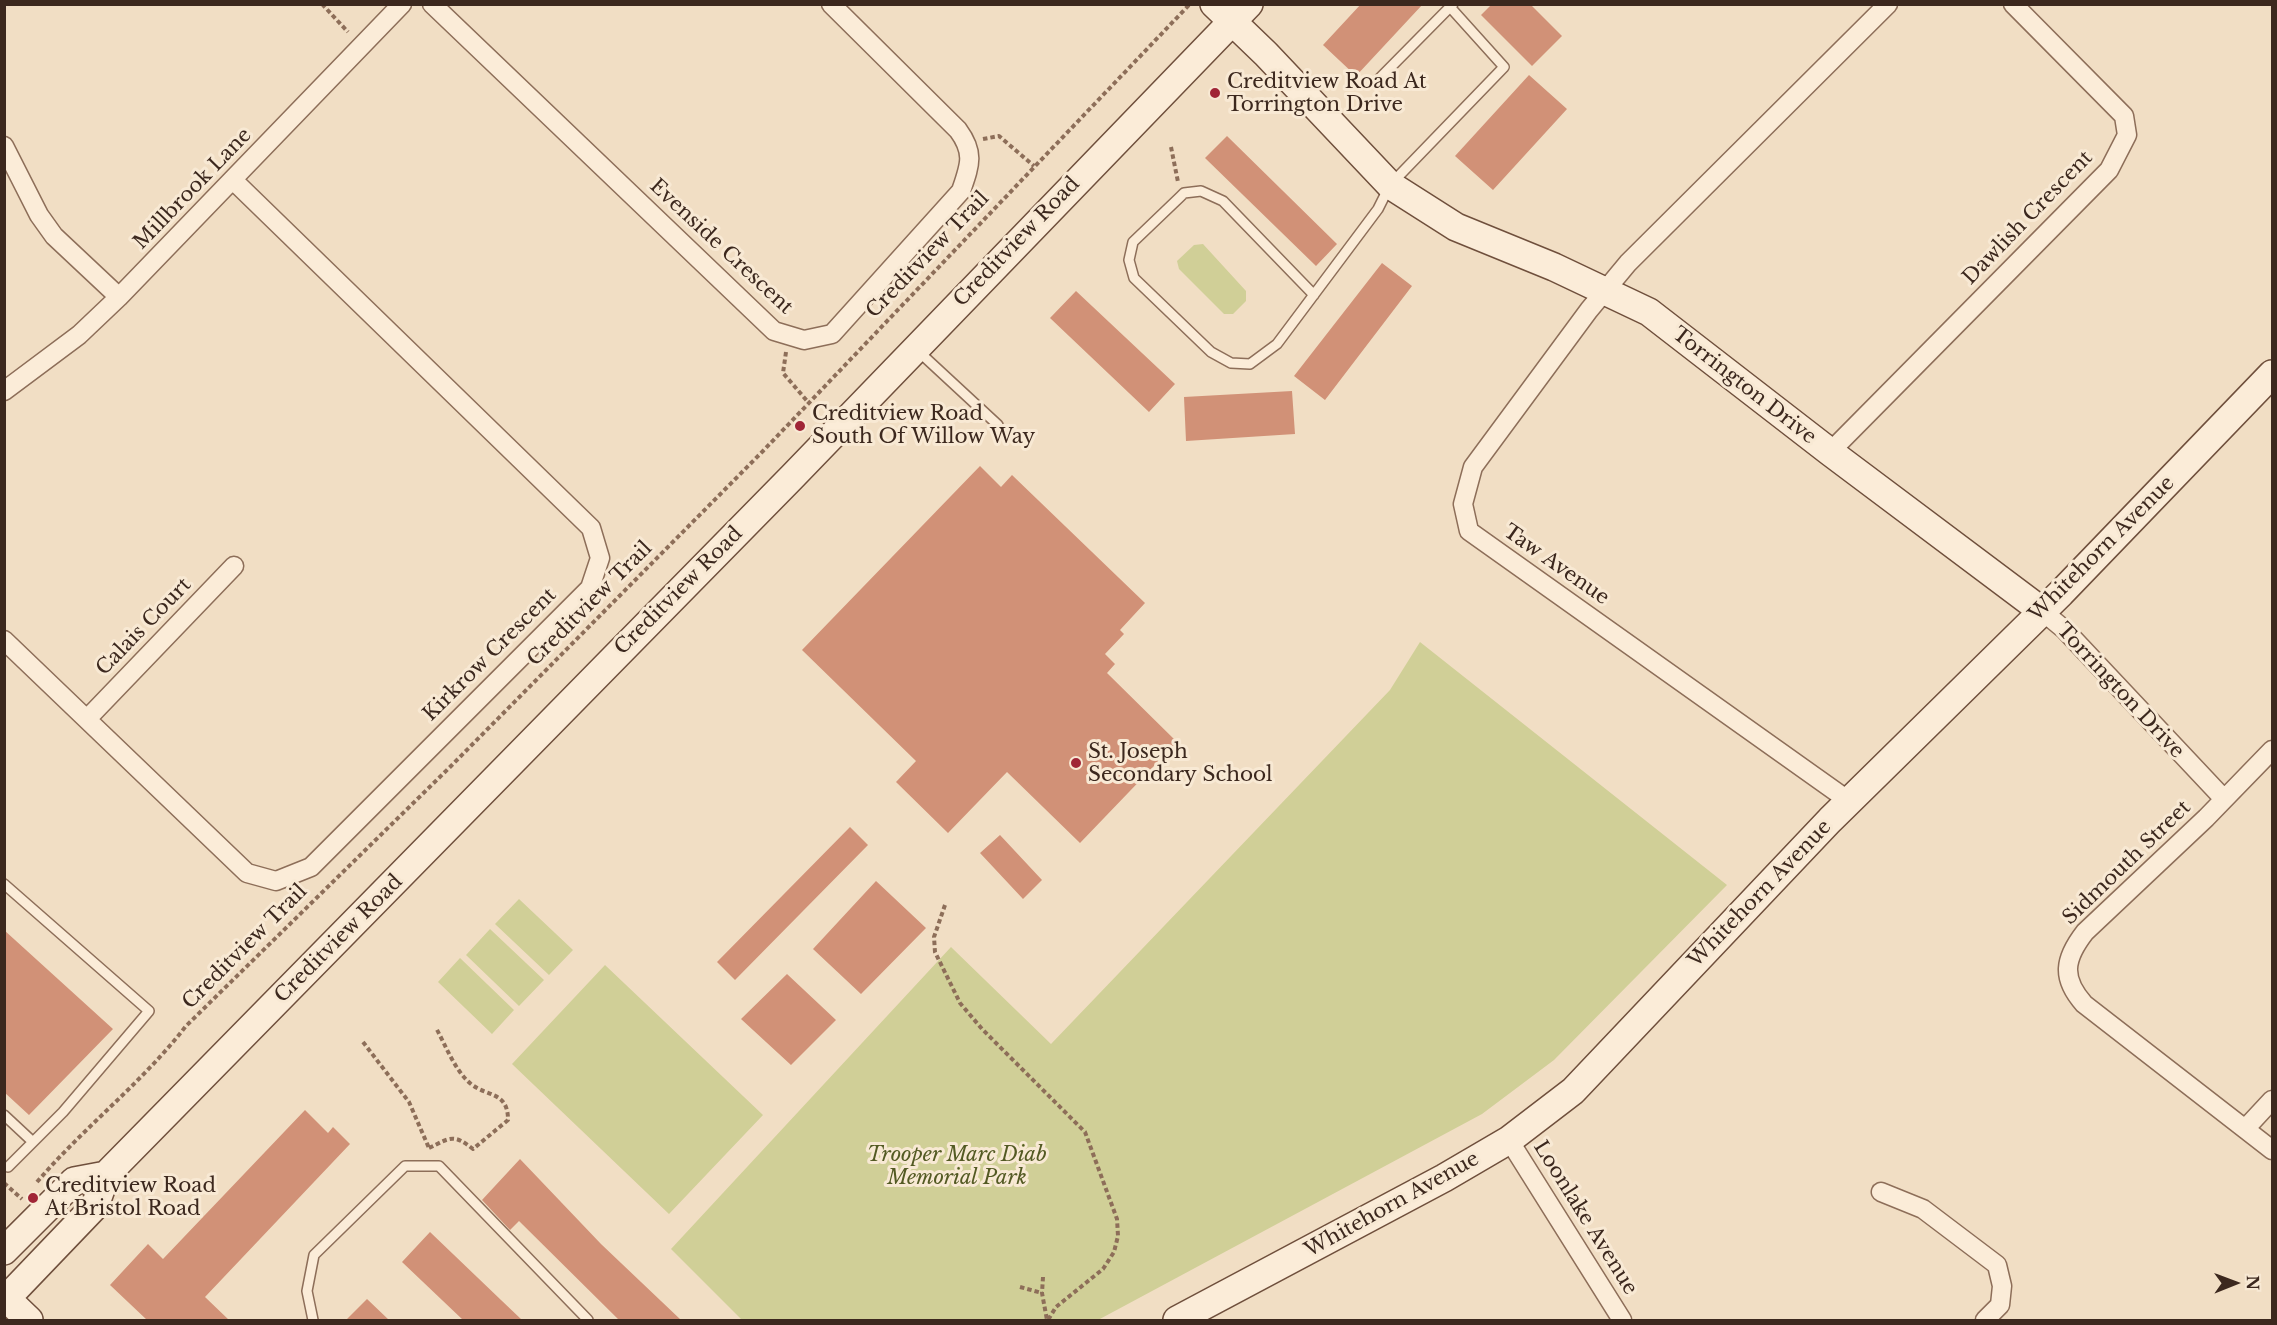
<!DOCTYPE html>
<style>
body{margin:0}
#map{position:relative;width:2277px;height:1325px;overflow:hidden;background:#f1dec4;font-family:"Libre Baskerville",serif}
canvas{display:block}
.frame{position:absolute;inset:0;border:6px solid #3c281e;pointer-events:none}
.north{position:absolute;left:2205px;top:1253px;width:60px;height:60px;-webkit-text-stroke:4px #f8e9d4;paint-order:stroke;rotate:89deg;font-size:16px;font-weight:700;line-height:24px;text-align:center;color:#3c281e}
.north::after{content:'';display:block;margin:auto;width:21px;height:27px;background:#3c281e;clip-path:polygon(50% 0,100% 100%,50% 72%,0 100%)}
</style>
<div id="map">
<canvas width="2277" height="1325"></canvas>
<div class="frame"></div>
<div class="north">N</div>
</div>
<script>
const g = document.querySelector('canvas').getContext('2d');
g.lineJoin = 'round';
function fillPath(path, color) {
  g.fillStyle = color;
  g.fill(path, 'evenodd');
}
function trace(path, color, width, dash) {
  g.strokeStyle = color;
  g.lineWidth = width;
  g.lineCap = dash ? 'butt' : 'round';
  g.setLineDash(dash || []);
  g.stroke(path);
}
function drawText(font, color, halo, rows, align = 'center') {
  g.font = font + ' "Libre Baskerville",serif';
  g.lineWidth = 6;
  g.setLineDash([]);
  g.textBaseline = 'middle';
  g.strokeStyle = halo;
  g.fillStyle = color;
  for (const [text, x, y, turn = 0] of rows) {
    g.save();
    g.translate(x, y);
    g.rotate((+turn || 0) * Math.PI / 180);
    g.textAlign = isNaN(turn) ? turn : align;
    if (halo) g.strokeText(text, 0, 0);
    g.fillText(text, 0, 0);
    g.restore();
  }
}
fillPath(new Path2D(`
 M1203,244L1246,291V301L1233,314H1224L1179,269L1177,261L1194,245Z
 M1420,642L1727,885L1554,1060L1482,1114L1098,1320H742L671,1249L951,947L1051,1044L1390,690Z
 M519,899L573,950L549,975L495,924Z
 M490,929L544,980L519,1006L466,955Z
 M460,958L514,1010L492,1034L438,982Z
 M605,965L763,1115L669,1214L512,1064Z`), '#d0cf97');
fillPath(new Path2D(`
 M1361,4H1423L1356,76L1323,45Z
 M1492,4H1530L1562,36L1532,66L1481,15Z
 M1529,75L1567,109L1493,190L1455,156Z
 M1227,136L1337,244L1316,266L1205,158Z
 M1382,263L1412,286L1325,400L1294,376Z
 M1076,291L1175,384L1149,412L1050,318Z
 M1292,391L1295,434L1186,441L1184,397Z
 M980,466L1001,487L1012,475L1145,603L1120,630L1124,634L1105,654L1115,664L1107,673L1177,742L1080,843L1007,772L948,833L896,782L916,761L802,650Z
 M850,827L868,845L735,980L717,962Z
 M1000,835L1042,880L1023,899L980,853Z
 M876,881L926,928L861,994L813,949Z
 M4,930L113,1029L29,1115L4,1092Z
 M787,974L836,1020L791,1065L741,1019Z
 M305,1110L328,1133L333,1127L350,1144L205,1297L229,1320H147L110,1285L148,1244L163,1259Z
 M520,1159L601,1244L681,1320H619L519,1221L510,1230L482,1200Z
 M430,1232L501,1300L522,1320H463L402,1262Z
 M367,1299L389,1320H346Z`), '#d19177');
const lane = new Path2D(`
 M1377,81L1453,4
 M1314,295L1223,201L1201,191L1184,193L1180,197L1133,242L1129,260L1134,278L1211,352L1231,363L1250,364L1277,344L1378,209L1390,185L1504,67L1450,7
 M917,350L998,425
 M4,884L149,1011L63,1112L8,1167
 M4,1115L33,1142
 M313,1320L307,1291L314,1255L405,1166H439L588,1320`);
const street = new Path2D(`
 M432,4L774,331L804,340L832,334L961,191C970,165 975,153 958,130L831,4
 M4,146L39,215L54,236L119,297
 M4,391L79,335L119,297L402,4
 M1830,452L2109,170L2127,135L2124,116L2013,4
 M2042,611L2065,630L2224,799
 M4,640L247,873L276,881L311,867L590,588L600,558L591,528L233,180
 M87,719L234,566
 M2272,750L2206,818L2085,932C2064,959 2061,978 2084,1004L2272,1150
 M1849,801L1469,531L1463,504L1473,467L1589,310L1628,263L1888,4
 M2245,1129L2272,1100
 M1509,1140L1622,1320
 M1881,1192L1923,1209L1997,1265L2002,1286L2000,1305L1985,1320`);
const secondary = new Path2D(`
 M1214,4L1266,54L1390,185L1456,227L1554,267L1649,312L1830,452L2042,611
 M4,1251L74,1181L106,1175
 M4,1296L29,1320
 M4,1301L95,1206L106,1175L792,477L1249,4
 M1177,1320L1444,1178L1509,1140L1573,1091L1830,820L2061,593L2272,374`);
trace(lane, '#8d6e59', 12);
trace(street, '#8d6e59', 21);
trace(secondary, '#6f4f3c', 30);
trace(new Path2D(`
 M322,4L348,32
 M983,139L999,136L1034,166
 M1171,147L1178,182
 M786,352L783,373L808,402
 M945,905L934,937L935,952L960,1003L982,1029L1085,1132L1117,1219L1118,1236L1114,1252L1103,1269L1056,1307L1048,1320
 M363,1042L409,1102L429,1148
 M429,1148C450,1138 453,1133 473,1149L508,1120C508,1091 487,1097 471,1084C455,1071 446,1046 436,1028
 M37,1182C84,1127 142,1083 186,1026L451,766L763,451L1190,4
 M4,1183L22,1199
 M1043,1277L1042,1293L1047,1320
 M1020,1287L1042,1293`), '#8d6e59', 4, [4.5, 3]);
trace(lane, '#fbecd8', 9);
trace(street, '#fbecd8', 18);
trace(secondary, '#fbecd8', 27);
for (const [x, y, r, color] of [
 [1215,93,6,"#a02536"],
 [800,426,6,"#a02536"],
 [1076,763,6,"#a02536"],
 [33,1198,6,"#a02536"]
]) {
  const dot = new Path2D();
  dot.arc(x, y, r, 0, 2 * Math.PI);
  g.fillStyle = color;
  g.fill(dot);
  trace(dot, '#f8e9d4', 2);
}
drawText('20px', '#3c281e', '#f8e9d4', [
 ["Creditview Road At",1227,82],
 ["Torrington Drive",1227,105],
 ["Creditview Road",812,414],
 ["South Of Willow Way",812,437],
 ["St. Joseph",1088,752],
 ["Secondary School",1088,775],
 ["Creditview Road",45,1186],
 ["At Bristol Road",45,1209]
], 'left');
drawText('20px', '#3c281e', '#f8e9d4', [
 ["Millbrook Lane",193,189,-46],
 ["Dawlish Crescent",2028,218,-46],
 ["Creditview Road",1017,242,-46],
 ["Evenside Crescent",721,247,43],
 ["Creditview Trail",928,255,-46],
 ["Torrington Drive",1744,386,38],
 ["Whitehorn Avenue",2102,549,-45],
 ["Taw Avenue",1556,565,35],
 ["Creditview Road",679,591,-45],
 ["Creditview Trail",590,604,-45],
 ["Calais Court",144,627,-46],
 ["Kirkrow Crescent",490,655,-45],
 ["Torrington Drive",2120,691,47],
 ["Sidmouth Street",2127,863,-44],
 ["Whitehorn Avenue",1760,894,-46],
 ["Creditview Road",339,939,-45],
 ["Creditview Trail",245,947,-45],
 ["Whitehorn Avenue",1392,1205,-29],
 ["Loonlake Avenue",1585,1218,58]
]);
drawText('italic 20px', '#535a23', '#f8e9d4', [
 ["Trooper Marc Diab",957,1155],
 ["Memorial Park",957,1178]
]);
</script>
